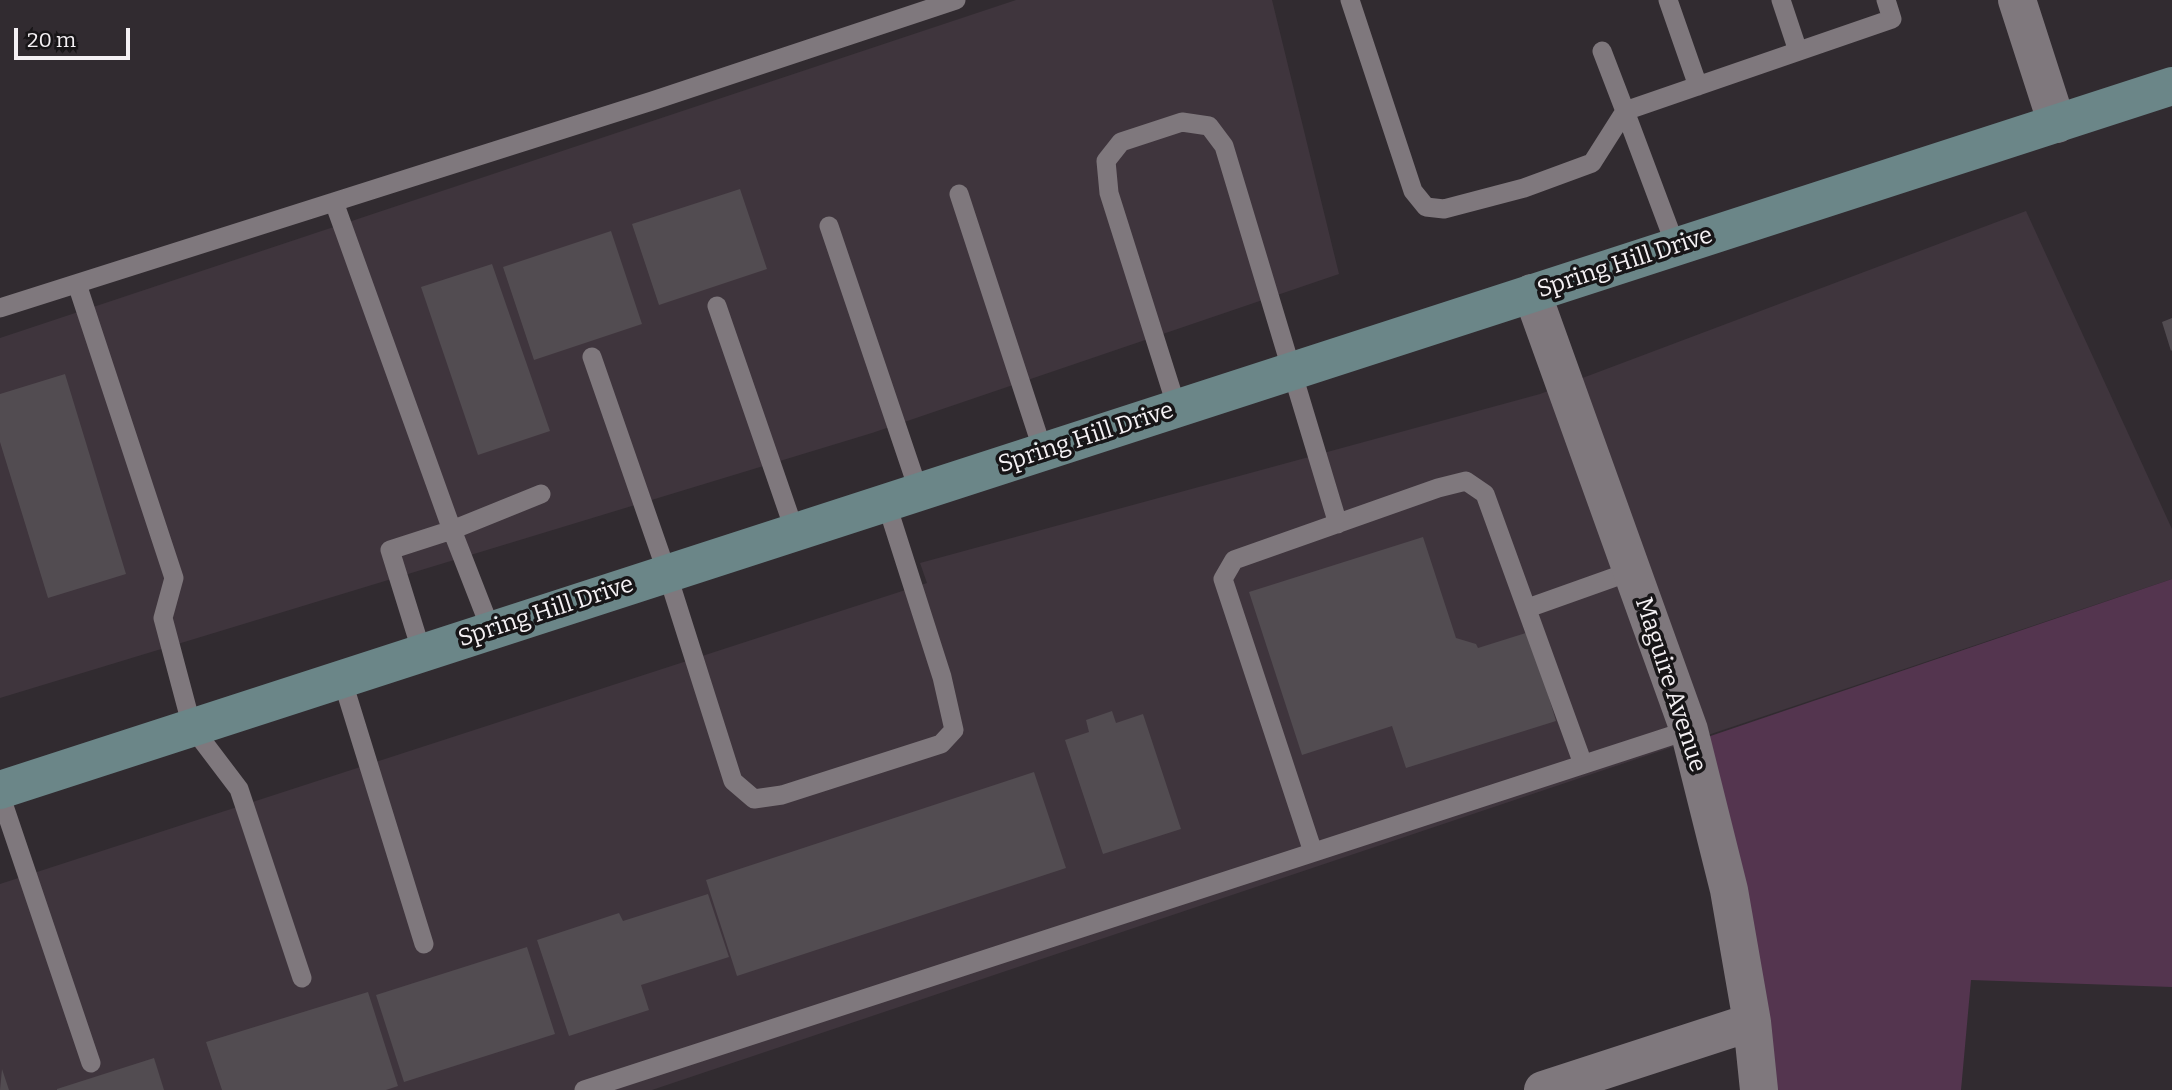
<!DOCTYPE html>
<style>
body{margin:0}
#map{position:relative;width:2172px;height:1090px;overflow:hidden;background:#312b30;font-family:Bitter,serif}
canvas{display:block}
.scale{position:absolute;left:14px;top:28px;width:116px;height:32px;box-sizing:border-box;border:4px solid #f5f1f4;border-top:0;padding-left:9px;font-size:21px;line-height:24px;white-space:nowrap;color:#f5f1f4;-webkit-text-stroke:5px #171517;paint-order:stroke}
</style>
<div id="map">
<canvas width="2172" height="1090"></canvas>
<div class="scale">20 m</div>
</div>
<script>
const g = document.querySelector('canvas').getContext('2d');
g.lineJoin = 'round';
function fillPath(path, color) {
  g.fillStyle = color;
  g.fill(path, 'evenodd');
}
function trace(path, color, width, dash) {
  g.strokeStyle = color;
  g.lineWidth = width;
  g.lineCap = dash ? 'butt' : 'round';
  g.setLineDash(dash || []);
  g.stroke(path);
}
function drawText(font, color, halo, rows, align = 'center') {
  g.font = font + ' Bitter,serif';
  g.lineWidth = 7;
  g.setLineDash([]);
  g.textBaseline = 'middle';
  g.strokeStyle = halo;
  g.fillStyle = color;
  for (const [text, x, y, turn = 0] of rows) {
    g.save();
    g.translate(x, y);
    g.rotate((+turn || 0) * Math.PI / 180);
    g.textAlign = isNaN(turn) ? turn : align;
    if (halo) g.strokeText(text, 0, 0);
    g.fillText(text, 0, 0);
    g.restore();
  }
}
fillPath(new Path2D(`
 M1016,0H1272L1339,274L872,433L0,698V338Z
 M2026,211L2172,529V579L652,1090H0V884L927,583L920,563L1540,394Z`), '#3f353d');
fillPath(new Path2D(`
 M2172,579V987L1971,980L1961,1090H1768L1684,745Z`), '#54354f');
fillPath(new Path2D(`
 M740,189L767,269L659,305L632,224Z
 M611,231L642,324L534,360L503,267Z
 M492,264L550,431L478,455L421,287Z
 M2172,318V350L2171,351L2162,322Z
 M65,374L126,574L48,598L0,442V394Z
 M1423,537L1456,638L1476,644L1478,648L1529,632L1556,721L1406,768L1392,726L1302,755L1249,592Z
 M1112,711L1116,723L1143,714L1181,829L1103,854L1065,740L1089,732L1086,720Z
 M1034,772L1066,868L737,976L706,880Z
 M708,894L729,957L641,985L649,1010L569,1036L537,940L619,913L623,921Z
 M527,947L555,1034L404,1082L376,995Z
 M368,992L398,1086L386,1090H222L206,1042Z
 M154,1058L164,1090H57V1089Z
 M2,1069L9,1090H0Z`), '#524c51');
trace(new Path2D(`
 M1350,0L1413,191L1426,207L1444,209L1524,188L1592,163L1625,111L1602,51
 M1668,0L1698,86
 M1781,0L1798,51
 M959,194L1043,451
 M334,202L452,530L541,494
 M829,226L919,492
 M1676,247L1625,111L1892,19L1886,0
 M77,284L174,578L163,618L192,727L239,789L302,978
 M717,306L795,532
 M0,308L652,101L956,0
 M592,357L667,573L733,781L754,799L782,795L941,744L954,730L942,677L886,502
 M1177,408L1109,193L1106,161L1121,142L1182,122L1209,126L1224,146L1338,524
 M1528,608L1632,571
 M422,653L390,550L452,530L491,630
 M342,679L424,944
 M0,794L91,1063
 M1313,852L1223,579L1234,560L1438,488L1466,481L1485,494L1583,764
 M584,1090L1689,730`), '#7f787d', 19);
trace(new Path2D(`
 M2017,0L2057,124
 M1532,293L1689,730L1729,890L1752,1022L1759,1090
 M1543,1090L1752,1022`), '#7f787d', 38);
trace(new Path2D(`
 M0,790L2172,86`), '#6b8688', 38);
drawText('24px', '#f5f1f4', '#171517', [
 ["Spring Hill Drive",1625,263,-18],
 ["Spring Hill Drive",1086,438,-18],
 ["Spring Hill Drive",546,612,-18],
 ["Maguire Avenue",1670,685,72]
]);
</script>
